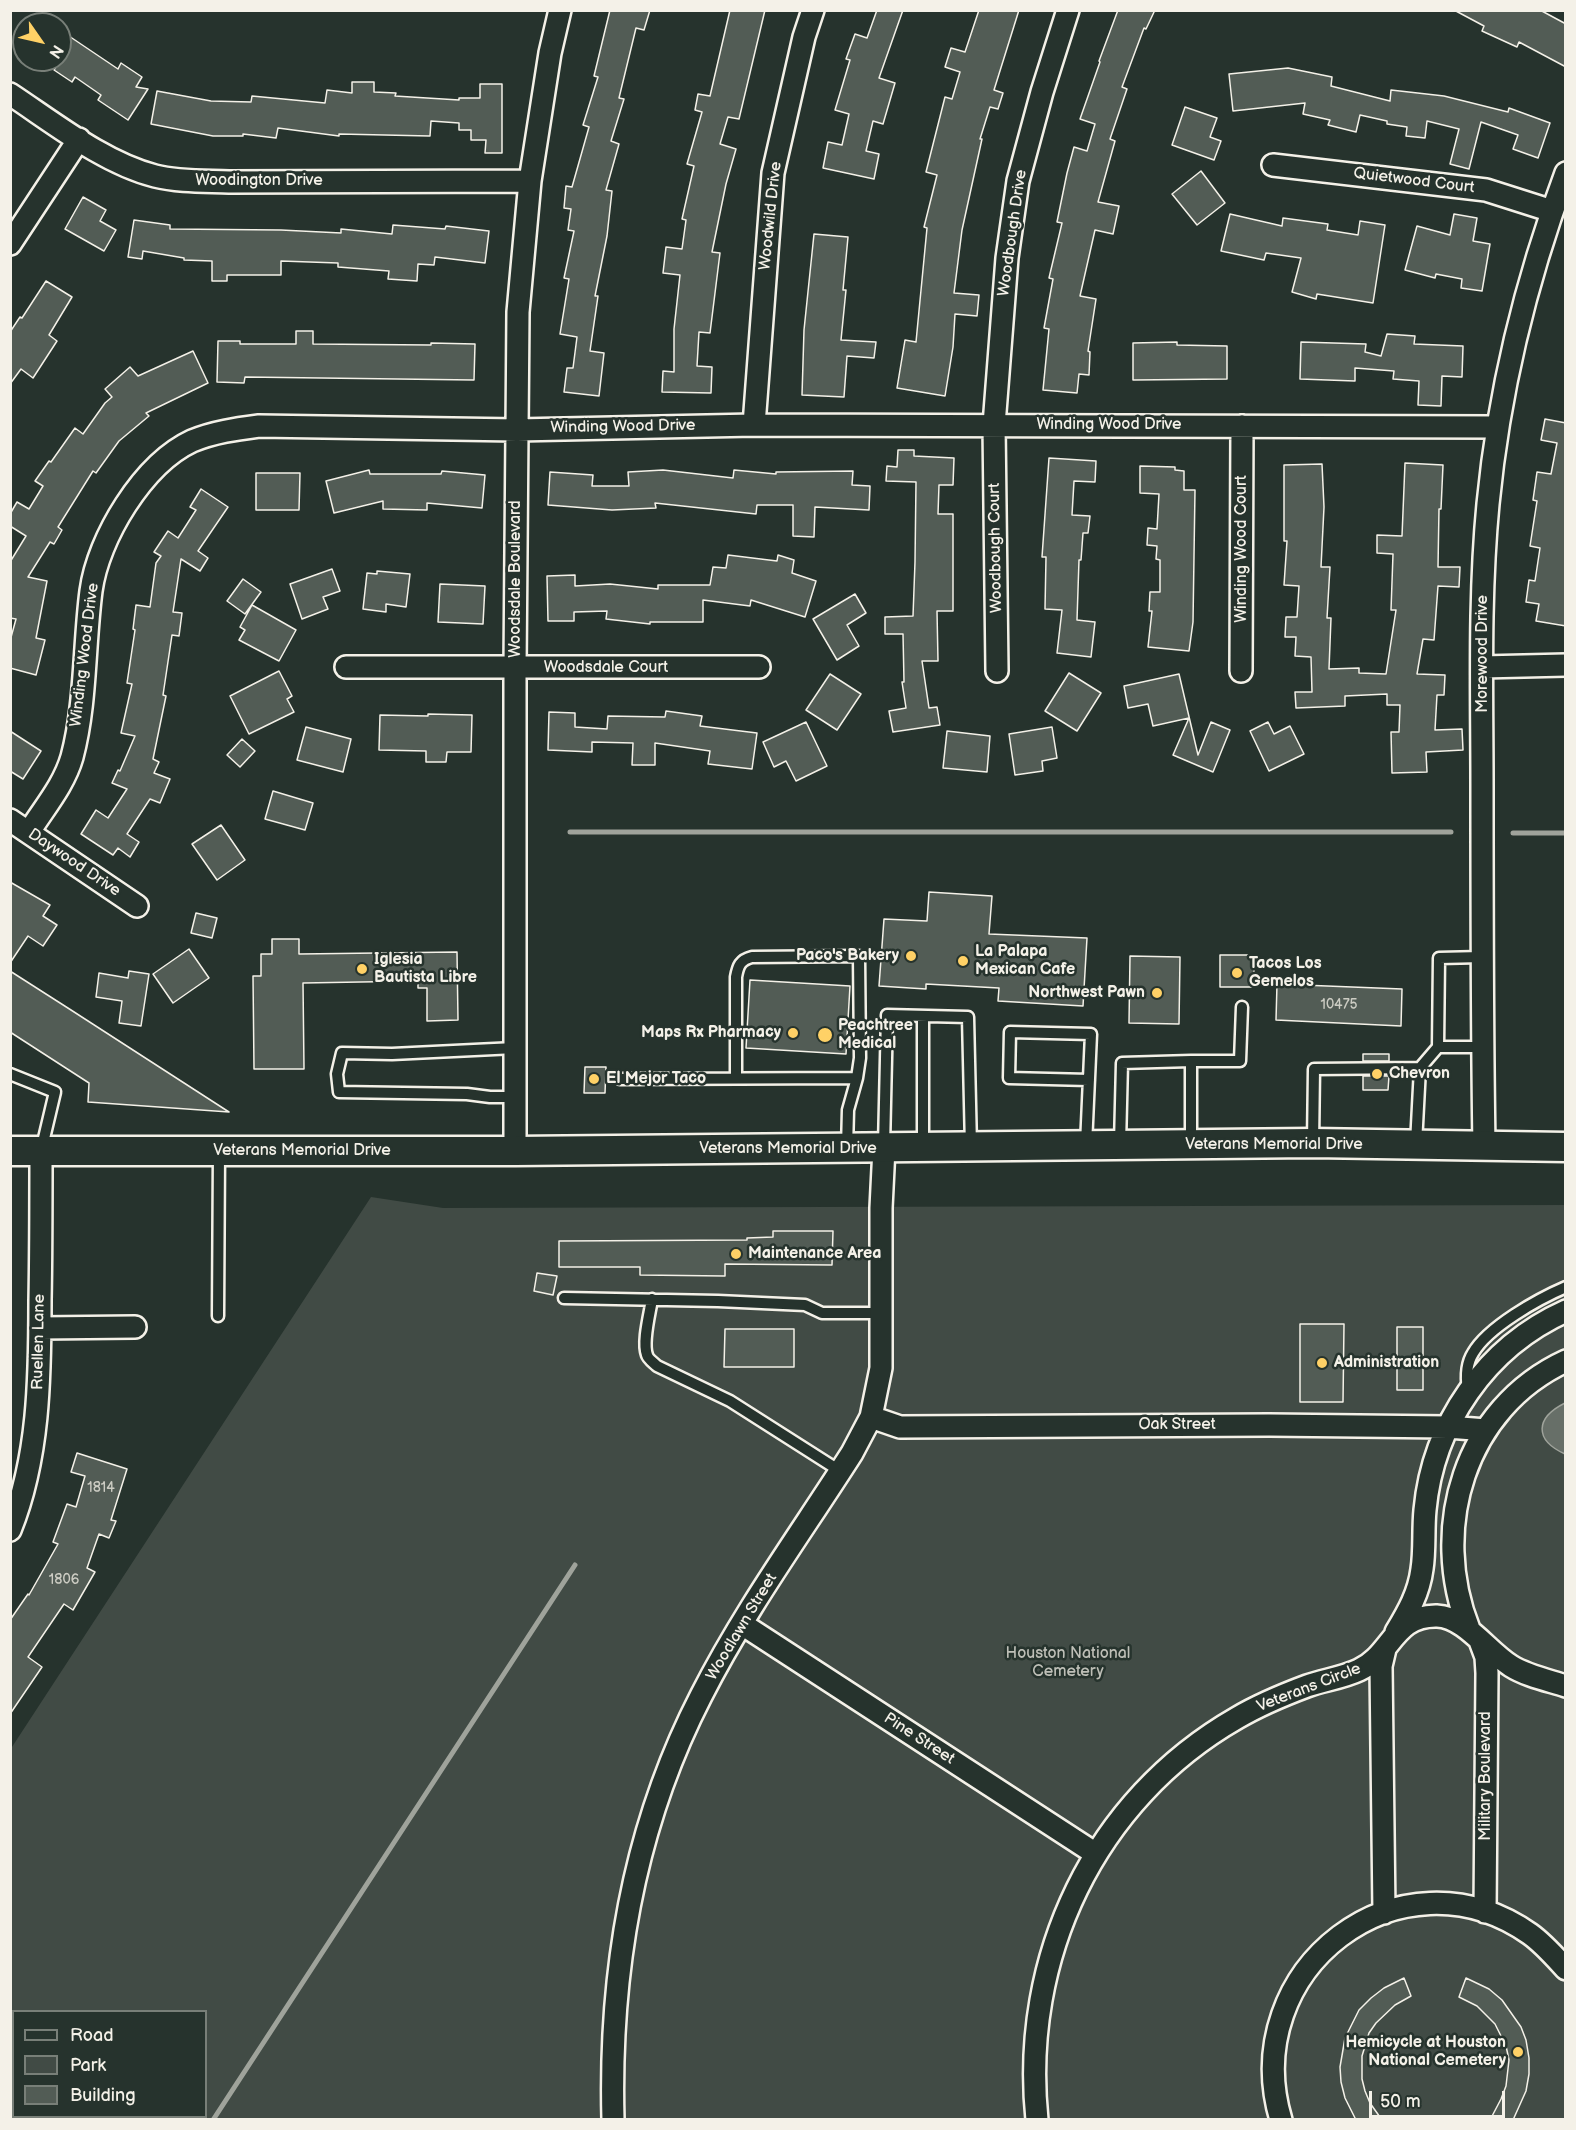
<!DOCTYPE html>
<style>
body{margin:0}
#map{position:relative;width:1576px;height:2130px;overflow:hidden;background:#26332d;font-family:"Balsamiq Sans",sans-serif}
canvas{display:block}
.frame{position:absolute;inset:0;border:12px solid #f4f1e8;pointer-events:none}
.legend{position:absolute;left:12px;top:2010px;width:195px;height:108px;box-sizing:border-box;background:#26332d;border:2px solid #787f78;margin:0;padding:8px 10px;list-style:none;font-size:18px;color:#f4f1e8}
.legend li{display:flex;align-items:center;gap:12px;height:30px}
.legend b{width:30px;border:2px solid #787f78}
.north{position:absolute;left:12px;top:12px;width:60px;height:60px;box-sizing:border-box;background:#26332d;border:2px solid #787f78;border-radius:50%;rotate:124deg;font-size:16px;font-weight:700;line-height:24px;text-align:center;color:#f4f1e8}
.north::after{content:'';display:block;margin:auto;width:21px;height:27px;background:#ffd166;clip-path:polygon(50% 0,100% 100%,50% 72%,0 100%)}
.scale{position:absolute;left:1369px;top:2091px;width:136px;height:27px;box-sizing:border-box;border:3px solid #f4f1e8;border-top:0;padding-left:8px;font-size:18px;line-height:21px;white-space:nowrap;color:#f4f1e8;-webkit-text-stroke:4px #26332d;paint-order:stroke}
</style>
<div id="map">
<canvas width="1576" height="2130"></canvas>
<div class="frame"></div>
<ul class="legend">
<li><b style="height:8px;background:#26332d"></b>Road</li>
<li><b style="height:16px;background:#414b45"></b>Park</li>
<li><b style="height:16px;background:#525c55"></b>Building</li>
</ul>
<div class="north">N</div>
<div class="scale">50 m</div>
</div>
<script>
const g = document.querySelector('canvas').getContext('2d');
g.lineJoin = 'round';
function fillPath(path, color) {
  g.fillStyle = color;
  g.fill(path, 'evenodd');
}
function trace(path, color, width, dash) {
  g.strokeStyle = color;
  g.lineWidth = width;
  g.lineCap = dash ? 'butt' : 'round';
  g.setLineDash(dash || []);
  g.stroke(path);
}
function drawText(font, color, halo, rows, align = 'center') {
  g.font = font + ' "Balsamiq Sans",sans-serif';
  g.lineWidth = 5;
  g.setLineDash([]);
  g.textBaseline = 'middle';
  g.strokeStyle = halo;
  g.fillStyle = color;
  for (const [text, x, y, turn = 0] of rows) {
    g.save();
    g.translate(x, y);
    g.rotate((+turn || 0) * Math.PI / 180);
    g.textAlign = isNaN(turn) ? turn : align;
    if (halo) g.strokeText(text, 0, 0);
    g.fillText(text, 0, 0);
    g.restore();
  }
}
fillPath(new Path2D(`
 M371,1197L443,1208L1565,1205V2119H11L10,1750ZM14,2012H206V2116H14Z`), '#414b45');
const water = new Path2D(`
 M1565,1403V1454C1534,1440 1535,1418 1565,1403Z`);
fillPath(water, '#676f68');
trace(water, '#9fa39b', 1.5);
trace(new Path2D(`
 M570,832H1451
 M1513,833H1566
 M213,2120L575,1565`), '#9fa39b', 5);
const building = new Path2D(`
 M610,10H650L644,30L636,28L619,98L624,99L611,141L619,144L606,190L612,191L607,236L595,296H598L590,351L604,353L599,396L564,392L567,368H573L577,337L560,334L569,279L564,278L574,231L568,230L571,209L564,208L566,186L572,187L589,127L583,125L598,77L594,76Z
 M730,10H765L739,119L728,117L720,144L736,149L726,184L712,252L720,253L710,333L699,332L697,366L712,367L711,393L662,392L663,371L674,372V329L680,275L663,273L666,247L682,249L686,220L682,219L694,166L687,164L702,112L695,110L698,94L710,96Z
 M877,10H903L879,78L895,83L883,124L873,121L866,151L879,154L874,179L823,168L828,142L842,145L849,114L835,110L850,60L846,59L855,34L867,38Z
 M979,10H1019L994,90L1003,93L998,109L990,107L980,139H982L962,230L954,293L979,295L977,316L955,314L953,347L945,396L897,388L905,340L916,342L927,228L924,227L937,175L926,172L945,97L952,99L960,72L945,67L951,48L965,52Z
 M1118,10H1155L1146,29L1144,28L1122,87L1127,89L1110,139L1115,141L1098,202L1119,206L1113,234L1095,230L1080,296L1096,299L1088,351L1090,352L1089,375L1079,374L1077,393L1043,390L1049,329L1044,328L1053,279L1049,278L1062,223L1057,222L1067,173L1074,147L1087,151L1095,124L1080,119L1100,62L1099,61Z
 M1454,10H1540L1566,24V67L1519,42L1517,47L1482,31L1484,26Z
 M60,30L118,69L121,63L142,77L136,87L148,89L128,120L98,100L101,95L75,77L72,82L54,70L60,61Z
 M1288,68L1332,77L1331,86L1390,101L1391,90L1444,96L1508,112L1509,108L1550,123L1538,158L1513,149L1518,135L1481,122L1469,169L1450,164L1459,129L1427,121L1425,138L1406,136L1407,127L1387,124V121L1360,115L1356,132L1328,125L1330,120L1303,114L1305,103L1233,111L1229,74Z
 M352,82H374V92L396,93L395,96L459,100V98H480V84H502V153H485L486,140H471V130H459V123L431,121L430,136L339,134V136L278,128L276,138L243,134V136H213L151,124L157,91L211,101L251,102L252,96L325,103L327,90L352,93Z
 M1185,107L1217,118L1210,137L1221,141L1214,160L1172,145Z
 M1201,171L1225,203L1197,225L1172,194Z
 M83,197L106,210L100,221L116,230L104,251L65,229Z
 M1230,214L1282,226L1283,218L1328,224L1327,230L1358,235L1360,221L1385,225L1373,303L1317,294L1316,299L1292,292L1301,258L1266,253L1264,260L1221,251Z
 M1454,214L1477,218L1473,241L1490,244L1482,291L1461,288L1462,279L1436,274L1435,278L1405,270L1417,226L1450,235Z
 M134,220L170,225V229L281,230L341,233V229L392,234L393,225L445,229L446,226L489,231L485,263L435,257L434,265L418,264L417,281L388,279L389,271L338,267V263L281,261V275H227V281H212V261L184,260V258L143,251L142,259L128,257Z
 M814,234L848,237L843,290H846L841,340L876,342L874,358L847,356L844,397L802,395L804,330Z
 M46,281L72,297L49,335L57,341L33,378L21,369L10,384V332L20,317L22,318Z
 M296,331H313V344L431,345V343L475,344L474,380L245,377L244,383L217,382L218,341H240V344H296Z
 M1387,334L1415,336L1414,344L1463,346L1462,377L1442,376L1441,406L1418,405L1419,381L1393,379L1394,371L1355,368V381L1300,379L1301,342L1366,344L1365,352L1381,356Z
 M1177,342V345L1227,346V379L1133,380V343Z
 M193,351L208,383L146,413L149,416L119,441L96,473L93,471L58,527L62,530L54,544L50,542L28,577L47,581L36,638L45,640L36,675L10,668V641L16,619L10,618V562L26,536L10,526V514L17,502L29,509L43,486L35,481L49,461L51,462L75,428L83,434L105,403L112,397L105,389L130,367L138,376Z
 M1545,419L1566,423V626L1536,621L1539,604L1526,602L1529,580L1535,581L1540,548L1530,546L1537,501L1533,500L1537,472L1551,474L1557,443L1541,440Z
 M898,450H914V456L954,458L953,485H939L938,514H953V611H937L938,661H922L929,708L937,707L940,725L893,732L889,711L906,708L902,682H904L903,634H885V617L913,616L915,562L916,482L886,481L887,466L897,467Z
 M1049,458L1096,461L1095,482L1074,481L1072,515L1090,516L1088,533H1083L1081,560H1079L1077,620L1095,622L1091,657L1057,653L1062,610L1045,609L1046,557H1042Z
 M1405,463L1443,465L1441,509H1439L1438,567H1460L1459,587L1438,586L1434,640L1423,639L1417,674L1445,675L1444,695H1437L1435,730L1462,729L1463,750L1426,752L1427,772L1392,773L1391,732H1399L1400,705H1387V694L1345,696V706L1296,708L1295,692H1312L1311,657L1295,656L1296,637H1285L1286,617H1297L1299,586L1284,585L1287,541H1284V465L1322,464L1324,507L1321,567H1330L1327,618H1331L1329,669L1359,668V673L1386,674L1396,610H1391L1393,554L1377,553V535L1402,536Z
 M1140,466L1175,467V470L1184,471V490H1195L1193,622L1189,651L1148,647L1152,611H1149L1150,592H1160V560L1156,559L1157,546L1147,545L1148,528L1157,529L1159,494L1140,493Z
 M369,470L370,474H441L442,471L485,475L482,508L427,503V510L383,509V501L334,513L326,481Z
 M663,470L733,478L734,470L776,474V472L853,471L852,485L870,486L869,510L815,507L814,537L793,536V505H757L756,514L655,503L656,508L612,510L548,505L550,472L593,475L592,486H629L628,472Z
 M256,473H300L299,510H256Z
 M201,489L228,507L198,551L208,558L200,571L181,559L173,612L182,613L179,636L172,635L163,695L166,696L153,759L159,762L154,773L170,779L160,803L150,799L127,834L139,842L130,857L118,848L113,855L81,834L96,810L108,818L127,789L112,783L118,770L120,771L135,736L121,733L132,684L127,683L135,630L133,629L136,605L150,607L156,563L161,556L154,552L168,531L178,538L196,510L190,507Z
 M728,555L777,561L778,555L794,560L792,573L816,581L805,617L751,600L750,606L703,600V622H650V624L606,619L607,611L574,612V621H548L547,576L575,575V586L610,584L658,589V585H710L713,567L726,568Z
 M332,569L340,591L323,597L328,609L302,619L290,584Z
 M377,571L410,574L406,607L386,604V612L363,609L367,573L377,574Z
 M243,579L261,592L245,614L227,601Z
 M440,584L485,586L483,624L438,622Z
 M855,594L866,613L847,625L859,646L837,660L813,619Z
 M252,605L296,630L279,661L239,640L245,630L240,627Z
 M279,671L292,696L287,699L294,712L249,734L230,696Z
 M1069,673L1101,693L1077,731L1045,711Z
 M830,674L861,694L837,730L806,710Z
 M1179,674L1198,755L1211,722L1230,730L1213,772L1173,755L1189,718L1153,726L1148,704L1128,708L1124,686Z
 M666,711L702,716L700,726L757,733L752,769L708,764L710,751L655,743V765H632L633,743L592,742V752L548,750L549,712L575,713V727L607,729L608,716L665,717Z
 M428,714L472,715L471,752H447L446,762H426V751L379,750L380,715L428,716Z
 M806,722L827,766L796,781L786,761L774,767L763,742Z
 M1268,722L1274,734L1290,726L1304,754L1269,771L1250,731Z
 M306,727L351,739L343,772L297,760Z
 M1052,727L1057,758L1042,761L1043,771L1015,775L1009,734Z
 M10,731L41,751L23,779L10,771Z
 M947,731L990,736L987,772L943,768Z
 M242,739L255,751L240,767L227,755Z
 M273,791L313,803L305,830L265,819Z
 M221,825L245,860L217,880L192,844Z
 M10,882L50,905L43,916L57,925L43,946L28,936L10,963Z
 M929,892L992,896L989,934L1087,938L1083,1006L998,1001L999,988L926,984V989L879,986L884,919L927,921Z
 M196,913L217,918L212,938L191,933Z
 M272,939H299V954L457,952L458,1020L427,1021V988H418V981L303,983L304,1069H254L253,976H261V954H272Z
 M189,949L209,978L173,1003L153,974Z
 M1220,955H1254V987H1220Z
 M1130,956L1180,957L1179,1024L1129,1023Z
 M10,971L71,1010L229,1112L88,1102L89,1083L10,1032Z
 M129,971L149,974L141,1026L119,1023L122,1001L96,997L99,973L128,978Z
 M750,980L850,986L846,1054L746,1048Z
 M1277,984L1402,989L1401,1026L1276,1020Z
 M1363,1054H1389V1061H1363Z
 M585,1067H606L605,1093H584Z
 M1363,1076H1389L1388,1090H1363Z
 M773,1231H833L832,1265L725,1264V1276L640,1275V1267H559V1241L747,1240V1238L773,1237Z
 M537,1273L557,1276L553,1295L534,1291Z
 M1300,1324H1344L1343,1402H1300Z
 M1397,1327H1423V1390H1397Z
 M725,1329H794V1367H724Z
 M77,1453L127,1469L111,1520L116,1521L109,1538L99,1534L87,1568L95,1572L73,1610L64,1604L28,1657L42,1667L10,1714V1620L28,1594L29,1595L58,1544L53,1542L67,1504L76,1507L85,1476L71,1472Z
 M1404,1978L1411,1996L1395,2005L1376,2023L1369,2033L1362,2056V2079L1365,2091L1370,2103L1382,2120H1356L1345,2098L1341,2082L1340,2067L1345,2038L1359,2010L1371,1998L1384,1988Z
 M1466,1978L1489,1989L1502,2000L1521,2027L1526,2040L1529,2058V2074L1526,2091L1513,2120H1490L1501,2099L1506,2086L1509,2060L1506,2046L1495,2024L1477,2006L1459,1997Z`);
fillPath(building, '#525c55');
trace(building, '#f4f1e8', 1.5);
const lane = new Path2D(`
 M923,1016V1147
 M1438,1047H1483
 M515,1048L392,1054L342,1053L337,1074L339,1092L467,1094L490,1097H515
 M1191,1061H1240L1242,1007
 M10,1074L55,1092L41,1151
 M736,1077V977C738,966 740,960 752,957L859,956L860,1058L857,1078
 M620,1079L857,1078L848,1110L847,1148
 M1313,1143L1314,1069L1420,1068
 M1120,1144L1122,1063L1191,1061V1144
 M1416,1144L1420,1068L1438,1047L1439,958L1482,957
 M1086,1145L1091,1034L1010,1032L1009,1078L1089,1080
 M884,1146L887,1015L968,1017L971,1147
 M564,1298L718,1301L805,1305L822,1313H882
 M652,1299C650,1313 642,1342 647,1355C648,1359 654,1363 657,1366L730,1401L840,1471
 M218,1316L219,1152
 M1468,1390C1466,1377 1466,1364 1473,1353C1488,1327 1538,1299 1566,1287`);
const street = new Path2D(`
 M10,94C54,123 104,163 155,176C179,182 205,181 229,182L530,181
 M1273,165L1486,190L1552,211
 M10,244L79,139
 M754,425L773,173L804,37L813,10
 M346,667H759
 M1482,667L1566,665
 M997,671L994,425L1007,258L1018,181L1042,92L1068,10
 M1241,671L1242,426
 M10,820L137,906
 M29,832C44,808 64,785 72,757C86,705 84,645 91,591C98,538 143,464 192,441C214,432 236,429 259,426L517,430L754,425L1497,427
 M1484,1146C1482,1026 1482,905 1482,785C1482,692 1479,597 1488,504C1499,390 1526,280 1566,173
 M515,1151V668L518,312L530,181L550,53L560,10
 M40,1328L135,1327
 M871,1417L900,1427L1269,1425L1448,1427L1486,1430
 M10,1530C39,1458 40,1378 40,1301C41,1251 41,1201 41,1151
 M742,1624L1096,1854
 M1469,1629C1429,1529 1464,1408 1566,1361
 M1396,1632C1408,1612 1419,1593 1422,1569C1425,1550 1423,1530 1425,1510C1433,1424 1486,1347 1566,1311
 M1480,1641L1486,1657L1487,1673L1485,1912
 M1384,1913L1381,1666L1385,1649
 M613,2120C609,1972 633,1828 701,1696C744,1611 801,1533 852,1453L871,1417L881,1368V1208L884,1148
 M1037,2120C1020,1958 1094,1800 1237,1718C1259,1705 1283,1695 1307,1686C1324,1680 1342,1678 1359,1670C1392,1655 1393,1615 1437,1616C1465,1617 1487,1651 1511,1666C1527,1676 1547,1680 1566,1686
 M1281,2120C1236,1969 1400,1843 1530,1934C1544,1944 1555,1957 1566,1969`);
const secondary = new Path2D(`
 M10,1151H515L1313,1143L1566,1147`);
trace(lane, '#f4f1e8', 15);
trace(street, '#f4f1e8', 26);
trace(secondary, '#f4f1e8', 33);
trace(lane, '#26332d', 10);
trace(street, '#26332d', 21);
trace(secondary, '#26332d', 28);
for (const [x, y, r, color] of [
 [911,956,6,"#ffd166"],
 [963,961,6,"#ffd166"],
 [362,969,6,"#ffd166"],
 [1237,973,6,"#ffd166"],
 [1157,993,6,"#ffd166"],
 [793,1033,6,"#ffd166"],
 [825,1035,8,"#ffd166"],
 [1377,1074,6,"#ffd166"],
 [594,1079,6,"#ffd166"],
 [736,1254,6,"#ffd166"],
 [1322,1363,6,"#ffd166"],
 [1518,2052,6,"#ffd166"]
]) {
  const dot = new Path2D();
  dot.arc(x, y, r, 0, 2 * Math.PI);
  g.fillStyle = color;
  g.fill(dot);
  trace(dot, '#26332d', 2);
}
drawText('14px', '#ccccc3', null, [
 ["10475",1339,1005],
 ["1814",101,1488],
 ["1806",64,1580]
]);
drawText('16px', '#f4f1e8', '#26332d', [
 ["Woodington Drive",259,181],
 ["Quietwood Court",1414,181,7],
 ["Woodwild Drive",771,216,-84],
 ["Woodbough Drive",1013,233,-82],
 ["Winding Wood Drive",1109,425],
 ["Winding Wood Drive",623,427,-1],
 ["Woodbough Court",996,548,-91],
 ["Winding Wood Court",1242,549,-90],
 ["Woodsdale Boulevard",516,579,-90],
 ["Morewood Drive",1483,654,-90],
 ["Winding Wood Drive",85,655,-83],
 ["Woodsdale Court",606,668],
 ["Daywood Drive",74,863,34],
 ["Veterans Memorial Drive",1274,1145],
 ["Veterans Memorial Drive",788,1149],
 ["Veterans Memorial Drive",302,1151],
 ["Ruellen Lane",39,1342,-89],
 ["Oak Street",1177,1425],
 ["Woodlawn Street",742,1627,-59],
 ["Veterans Circle",1309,1688,-21],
 ["Pine Street",919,1739,33],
 ["Military Boulevard",1486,1776,-90]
]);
drawText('bold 16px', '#f4f1e8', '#26332d', [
 ["La Palapa",975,952],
 ["Mexican Cafe",975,970],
 ["Paco's Bakery",899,956,"right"],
 ["Iglesia",374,960],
 ["Bautista Libre",374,978],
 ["Tacos Los",1249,964],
 ["Gemelos",1249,982],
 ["Northwest Pawn",1145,993,"right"],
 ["Peachtree",838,1026],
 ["Medical",838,1044],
 ["Maps Rx Pharmacy",781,1033,"right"],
 ["Chevron",1389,1074],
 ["El Mejor Taco",606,1079],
 ["Maintenance Area",748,1254],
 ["Administration",1334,1363],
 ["Hemicycle at Houston",1506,2043,"right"],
 ["National Cemetery",1506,2061,"right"]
], 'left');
drawText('16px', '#bebfb7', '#26332d', [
 ["Houston National",1068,1654],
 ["Cemetery",1068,1672]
]);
</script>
